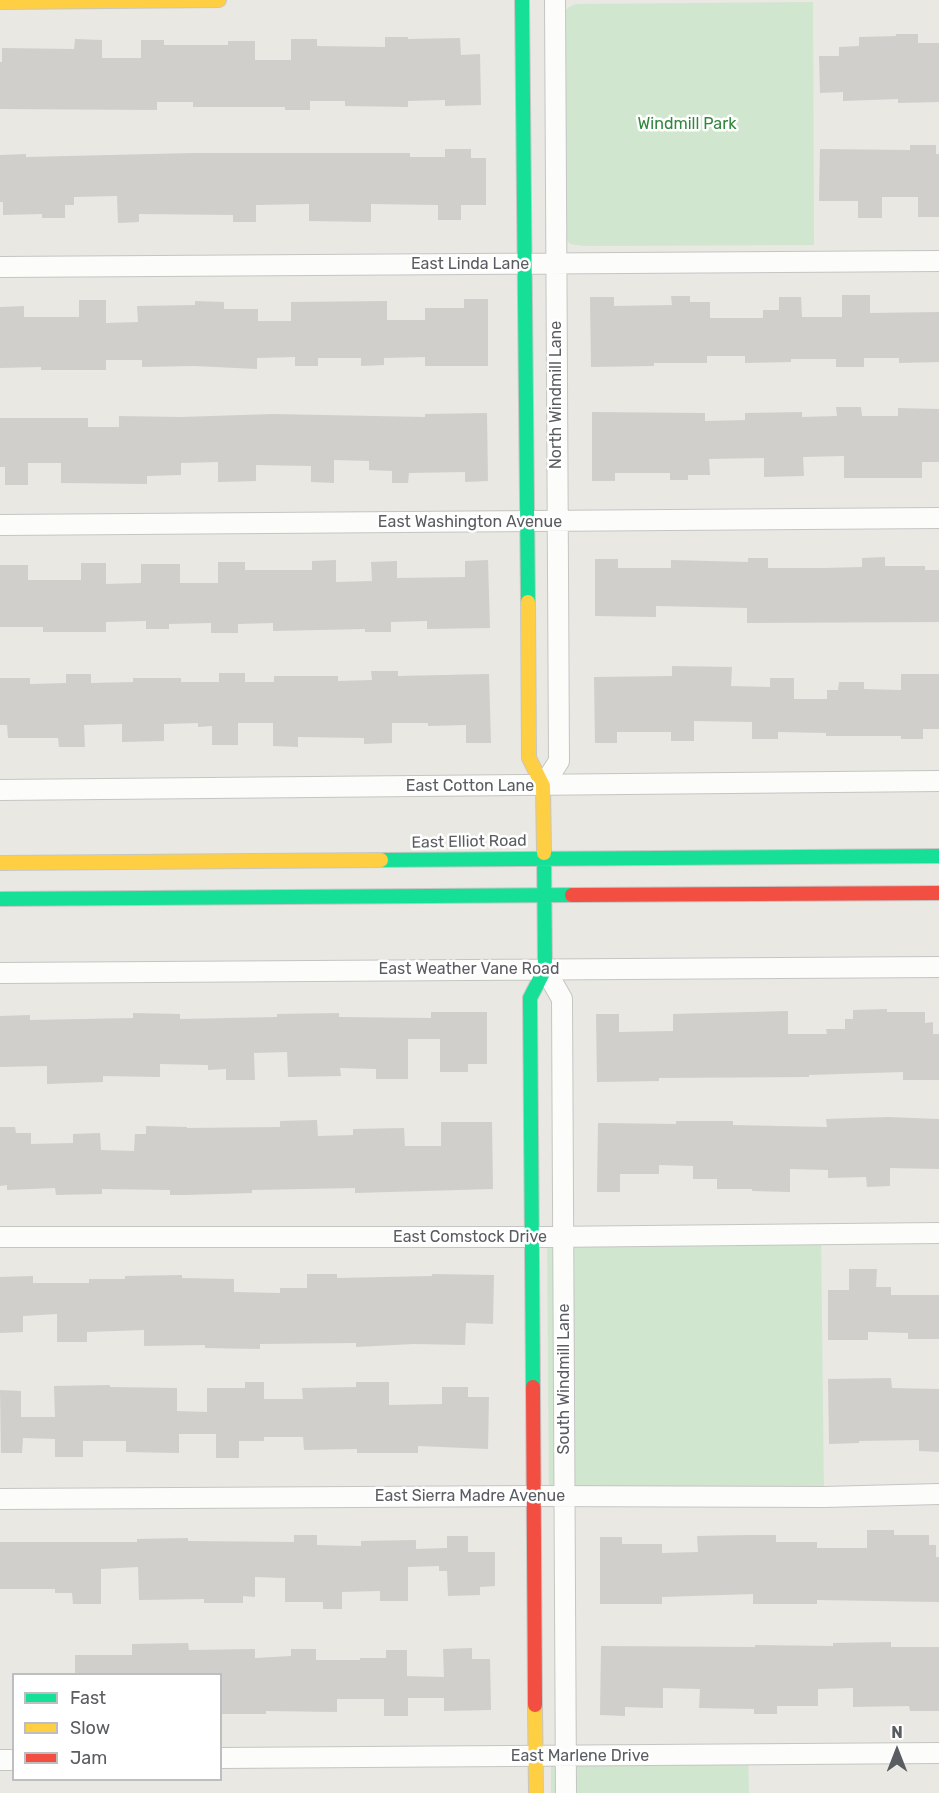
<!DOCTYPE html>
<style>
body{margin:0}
#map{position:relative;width:939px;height:1793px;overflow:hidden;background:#e9e8e3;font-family:Rubik,sans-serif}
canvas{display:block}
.legend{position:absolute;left:12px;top:1673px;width:210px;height:108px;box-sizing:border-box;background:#fff;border:2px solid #bdbec0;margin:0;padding:8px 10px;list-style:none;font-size:18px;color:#595c61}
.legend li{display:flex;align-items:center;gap:12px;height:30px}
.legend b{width:30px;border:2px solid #bdbec0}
.north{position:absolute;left:867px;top:1721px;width:60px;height:60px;-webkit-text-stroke:4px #fff;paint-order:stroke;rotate:0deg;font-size:16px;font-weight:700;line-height:24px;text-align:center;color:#595c61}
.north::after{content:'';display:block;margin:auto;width:21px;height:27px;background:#595c61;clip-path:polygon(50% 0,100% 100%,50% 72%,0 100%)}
</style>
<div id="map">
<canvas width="939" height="1793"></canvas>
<ul class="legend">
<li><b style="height:8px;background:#16e098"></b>Fast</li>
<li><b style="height:8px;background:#ffcf43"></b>Slow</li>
<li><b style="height:8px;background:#f24e42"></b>Jam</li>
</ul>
<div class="north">N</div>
</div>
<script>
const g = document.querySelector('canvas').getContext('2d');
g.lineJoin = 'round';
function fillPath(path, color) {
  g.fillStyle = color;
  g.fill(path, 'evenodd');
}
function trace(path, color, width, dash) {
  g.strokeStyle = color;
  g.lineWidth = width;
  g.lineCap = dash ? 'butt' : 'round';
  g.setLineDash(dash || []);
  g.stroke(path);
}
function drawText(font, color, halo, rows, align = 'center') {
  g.font = font + ' Rubik,sans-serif';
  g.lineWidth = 5;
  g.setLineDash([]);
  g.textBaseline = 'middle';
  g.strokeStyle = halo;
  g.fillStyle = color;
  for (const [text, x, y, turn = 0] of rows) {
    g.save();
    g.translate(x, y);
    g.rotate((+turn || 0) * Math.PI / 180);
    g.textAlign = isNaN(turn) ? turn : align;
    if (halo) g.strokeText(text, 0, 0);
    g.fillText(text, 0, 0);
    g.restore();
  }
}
fillPath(new Path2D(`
 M813,2L814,245L585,246L570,244L564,236L563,12L569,7L576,4Z
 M821,1234L824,1497L549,1496L547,1237Z
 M748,1755L749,1793H551V1757Z`), '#d0e6cf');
fillPath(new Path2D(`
 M896,34H918V43H939V102L898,103V99L843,101V92L820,93L819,56H839V47L859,46V37L896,36Z
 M385,37H408V39L460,38L461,55L480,54L481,105L445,106V100L408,101V107L345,106V101H310V110H285V107H193V102H157V110L0,109V62H2V48L74,49L75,39L102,40V58H141V40H164V45H228V41H255V60H291V39H317V46L385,47Z
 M910,145H936V154H939V217H918V197H882V218H858V201H819L820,149L910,150Z
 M445,149H471V158H486V205H461V220H438V205L371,204V222L309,221V204L256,205V222H233V215L139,214V222L118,223L117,196L74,197V205H65V218H42V214L3,215V202H0V155L26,154V157L193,153H410V157H445Z
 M842,295H870V313L939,312V362L899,363V358H864V367H836V359H791V362L745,363V356H707V363H654V366L591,367L590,297H614V306L672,305L671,296H690V302H710V318H763V310H779V297H801L802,317H842Z
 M464,299H488V366H425V357L384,358V365L361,366V358H318V366H295V357L257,358V369L194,366L142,367V360H106V370H41V367L0,368V307L24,306V317H79V300H106V323L138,322L137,306L195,305V301L224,302V309H258V321H291V302L387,301V320H425V308H464Z
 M836,407H861L862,416H898V408L939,409V462H922V478H844V456L803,457L804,476L764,477V458L709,459L710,475H688V480H670V473H615V481H592V412L705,413V421L745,420V413L802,412V417L837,416Z
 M487,413L488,481L465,482V472L409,473L408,483H392V471L369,470V461L334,460V483L311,482V466L256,465V481L218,482V462L181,463V475L147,476V484L61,483V463H28V485H5V467H0V418H88V427H119V416L180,417L273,414L425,417V414Z
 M885,557V566H925V570H939V622L747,623V608L656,606V617L595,616V559H618V568H671V560L748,562V558H768V568H825L862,567V558Z
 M336,560V582L372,581L371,562L397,561V578L465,577V561L488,560L490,628L427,629V621L391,622V632H365V629L273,631V623L238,624V633H211V623L169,624V629H146V621L106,622V632H43V627H0V565H28V580H81V563H106V584L141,583V564H180V583H218V562H245V570H312V561Z
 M672,666L732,667L731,686L770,687V678H794V699H827V690H838L839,682H864V689L901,690V674H939V729H923V739H901V736H826V733L778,732V739H752V722L694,721V741H671V732H617V743H595L594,677L672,676Z
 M371,671H398V676L489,674L491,743H466V725L428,726V723H392V743L364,744V738L298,737V747L273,746V723H238V745H212V726L198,727V723L164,724V741L122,742V724L84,725L85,747H59L58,738H8L7,725H0V678H30V684L66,683V674H91V683L133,682V678H181V682H219V673H245V682H274V676H338V681L372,680Z
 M887,1009V1012H925V1023L933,1022V1034H939V1080H903V1072L809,1075V1077L659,1078V1081L597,1082L596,1014H619V1032L673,1031V1014L788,1011V1034H827L826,1029H845V1019H853V1010Z
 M431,1012H487V1064H468V1072H440V1039H408V1079H376V1069L340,1068L341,1076L288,1077L287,1052L254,1053L255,1080H226V1069L208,1070V1065L160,1064V1077L103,1076V1082L47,1084V1066L0,1067V1016L30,1015V1020L133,1018V1013L180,1014V1019L277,1017V1014L339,1013V1017L431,1018Z
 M888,1117L939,1119V1169L890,1168V1186L867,1187L866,1177L828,1178V1170L790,1169V1192L752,1191V1189H717V1179H693V1166L659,1165V1174H620V1192H597L598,1123L676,1124V1121H733V1125L827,1127L826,1119Z
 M317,1120L318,1136L353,1135V1129L404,1128L405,1146H441V1122H492L493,1189L355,1193V1188L252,1190V1193L185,1195H170V1190L102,1189V1194L56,1195L55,1188L7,1190V1185L0,1186V1127H15L16,1133H31V1144L73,1143V1134L100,1133L101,1150L134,1151L135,1134H146V1126L187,1127V1128L280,1127V1121Z
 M849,1269H877L876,1287H891V1295H939V1339H908V1333L868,1332V1340H828V1290H849Z
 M307,1274H337V1278L432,1276V1274L494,1275L493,1324L466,1323L465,1345L413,1344L356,1347V1343L260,1344V1349L205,1348V1345L144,1346V1330L87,1332V1342H57V1314L23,1316V1332L0,1333V1277L33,1276V1283H89V1279H125V1276L182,1275V1278L234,1279V1292L280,1293V1288H307Z
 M891,1378L892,1388L939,1389V1452L919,1451V1440L859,1441V1443L829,1444L828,1379Z
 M245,1382H264V1399H303L302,1388L356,1387V1382H389V1405L442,1404V1387H468V1397H489L488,1449L418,1446V1453H357V1449L304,1450L303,1437H264V1441H239V1458H216V1434H179V1453L126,1452V1441H83V1457H55V1439L23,1438L22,1453H1L0,1390L21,1391V1417H55L54,1386L110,1385V1387L177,1388V1411L207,1412V1388H245Z
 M867,1530H894V1535H929V1545H936V1557H939V1602L817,1600V1604H753V1594L662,1597V1604H600V1537H622V1544H662V1553L698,1552L697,1536L747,1535H776V1542H817V1548H867Z
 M294,1535H317V1545L361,1546V1541L416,1540V1549L447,1548V1536H468V1552H495V1586L480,1587V1595L448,1596L447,1571H439V1566L408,1567V1601H380V1591L342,1592V1609H323V1602H285V1578L255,1577V1597L243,1596V1603H204V1599L139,1600L138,1567L101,1569V1604H73L72,1593H55V1589H0V1542H137V1539L188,1538V1541L294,1542Z
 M891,1642V1647H939V1711H910L909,1706L853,1707V1688L818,1689V1706H777V1714H754V1709L699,1708L700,1689L663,1688V1708L625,1707V1716L600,1715L601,1646L755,1647V1645L833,1646V1643Z
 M188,1643L189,1650L255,1649V1658L291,1656V1649H316V1660H360V1658H386V1650H407V1676L444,1677L443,1649L472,1648V1659H490L491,1710L444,1711V1698H408V1716H384V1699H337V1712L266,1711V1714H220V1674H75V1655H132V1644Z`), '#d0cfcc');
const street = new Path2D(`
 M0,267L939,261
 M0,525L939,518
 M543,786L559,761L555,0
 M0,790L939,781
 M545,969L562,999L566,1793
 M0,973L939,967
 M0,1237H547L939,1233
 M0,1499L534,1496L824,1497L939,1494
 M220,1758L939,1753
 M0,1760H14`);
const fast = new Path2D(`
 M522,0L528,602
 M381,860L939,856
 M0,899L572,895
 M533,1387L530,998L545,969L544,853`);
const slow = new Path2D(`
 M0,2L219,0
 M528,602L529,758L543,786L544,853
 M0,863L381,860
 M535,1705L536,1793`);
const jam = new Path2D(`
 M572,895L939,893
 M533,1387L535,1705`);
trace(street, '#c5c5c4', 22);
trace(fast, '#c6c6c5', 16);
trace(slow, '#c6c6c5', 16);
trace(jam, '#c6c6c5', 16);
trace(street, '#fcfcfb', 20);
trace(fast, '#16e098', 14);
trace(slow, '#ffcf43', 14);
trace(jam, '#f24e42', 14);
drawText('16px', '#33863d', '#fff', [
 ["Windmill Park",687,124]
]);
drawText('16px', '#595c61', '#fff', [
 ["East Linda Lane",470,264],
 ["North Windmill Lane",556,395,-90],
 ["East Washington Avenue",470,522],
 ["East Cotton Lane",470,786],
 ["East Elliot Road",469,842,-1],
 ["East Weather Vane Road",469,969],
 ["East Comstock Drive",470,1237],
 ["South Windmill Lane",564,1379,-90],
 ["East Sierra Madre Avenue",470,1496],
 ["East Marlene Drive",580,1756]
]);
</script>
